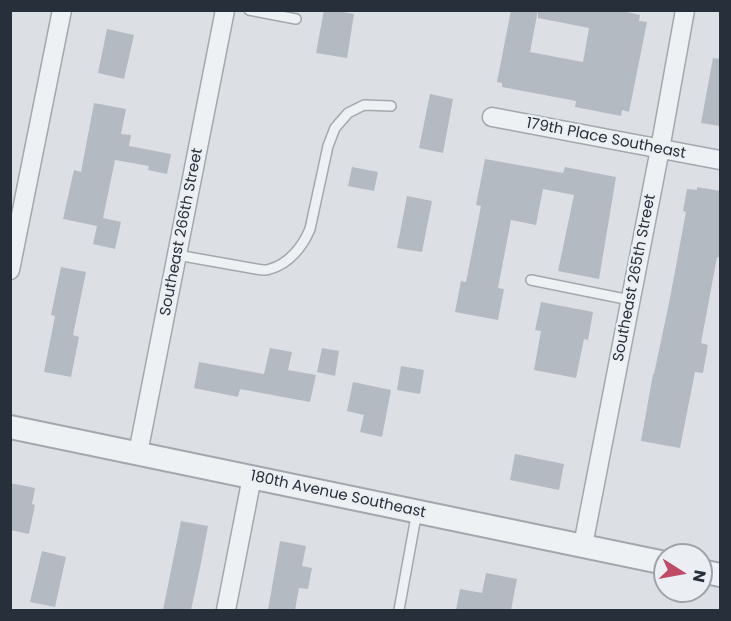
<!DOCTYPE html>
<style>
body{margin:0}
#map{position:relative;width:731px;height:621px;overflow:hidden;background:#dce0e5;font-family:Poppins,sans-serif}
canvas{display:block}
.frame{position:absolute;inset:0;border:12px solid #27303a;pointer-events:none}
.north{position:absolute;left:653px;top:543px;width:60px;height:60px;box-sizing:border-box;background:#ebeff3;border:2px solid #9da3a9;border-radius:50%;rotate:101deg;font-size:16px;font-weight:700;line-height:24px;text-align:center;color:#27303a}
.north::after{content:'';display:block;margin:auto;width:21px;height:27px;background:#c04b66;clip-path:polygon(50% 0,100% 100%,50% 72%,0 100%)}
</style>
<div id="map">
<canvas width="731" height="621"></canvas>
<div class="frame"></div>
<div class="north">N</div>
</div>
<script>
const g = document.querySelector('canvas').getContext('2d');
g.lineJoin = 'round';
function fillPath(path, color) {
  g.fillStyle = color;
  g.fill(path, 'evenodd');
}
function trace(path, color, width, dash) {
  g.strokeStyle = color;
  g.lineWidth = width;
  g.lineCap = dash ? 'butt' : 'round';
  g.setLineDash(dash || []);
  g.stroke(path);
}
function drawText(font, color, halo, rows, align = 'center') {
  g.font = font + ' Poppins,sans-serif';
  g.lineWidth = 5;
  g.setLineDash([]);
  g.textBaseline = 'middle';
  g.strokeStyle = halo;
  g.fillStyle = color;
  for (const [text, x, y, turn = 0] of rows) {
    g.save();
    g.translate(x, y);
    g.rotate((+turn || 0) * Math.PI / 180);
    g.textAlign = isNaN(turn) ? turn : align;
    if (halo) g.strokeText(text, 0, 0);
    g.fillText(text, 0, 0);
    g.restore();
  }
}
fillPath(new Path2D(`
 M324,10H333L354,14L347,58L316,53Z
 M511,10H538L530,52L583,62L589,28L538,18V10H618L640,15L639,21L647,22L629,112L622,110L621,116L575,107L576,101L502,87V83L497,82Z
 M107,29L134,35L124,79L98,73Z
 M713,58L720,59V126L701,123Z
 M430,94L453,99L443,153L419,148Z
 M94,103L126,109L121,134L131,135L129,146L171,154L167,174L148,170L149,166L115,160L103,218L121,222L115,249L93,244L97,226L63,219L74,170L81,172Z
 M485,159L563,173L565,167L616,177L599,279L558,271L574,195L543,189L536,225L511,220L498,288L504,289L498,320L455,312L461,281L466,282L481,206L476,205Z
 M352,167L378,172L374,191L348,186Z
 M697,187L720,191V258L717,257L701,343L708,345L703,373L695,372L680,448L641,441L653,374H654L670,298L686,212L683,211L687,189L697,190Z
 M407,196L432,201L422,252L397,248Z
 M61,267L86,272L73,335L79,337L71,377L44,372L55,316L51,315Z
 M541,302L593,312L588,340L584,339L576,378L534,370L541,331L535,330Z
 M270,348L292,352L288,370L316,375L310,402L240,389L238,397L194,388L199,362L264,374Z
 M322,348L339,351L335,376L317,372Z
 M401,366L424,370L420,394L397,390Z
 M353,382L391,390L382,437L360,432L364,415L347,411Z
 M515,454L564,464L559,490L510,480Z
 M10,483L35,488L32,504L35,505L29,534L10,530Z
 M181,521L208,526L200,568L191,610H163Z
 M280,541L306,546L302,566L312,568L308,589L299,588L295,610H268Z
 M42,551L66,557L55,607L30,602Z
 M486,573L517,579L511,610H456L460,589L482,593Z`), '#b4bac1');
const service = new Path2D(`
 M249,10L296,19
 M177,255L256,269C261,270 266,271 270,269C289,264 303,246 310,229L328,146L335,128L348,113L364,105L391,106
 M531,280L630,300
 M399,610L417,511`);
const minor = new Path2D(`
 M492,117L720,160
 M10,270L62,10
 M138,453L225,10
 M583,545L660,149L685,10
 M226,610L252,477`);
const tertiary = new Path2D(`
 M10,427L665,563
 M701,571L720,575`);
trace(service, '#a2a8ae', 12);
trace(minor, '#a2a8ae', 21);
trace(tertiary, '#a2a8ae', 26);
trace(service, '#eef1f4', 9);
trace(minor, '#eef1f4', 18);
trace(tertiary, '#eef1f4', 22);
drawText('15px', '#27303a', '#ebeff3', [
 ["179th Place Southeast",606,139,11],
 ["Southeast 266th Street",182,232,-79],
 ["Southeast 265th Street",635,278,-79],
 ["180th Avenue Southeast",338,495,12]
]);
</script>
